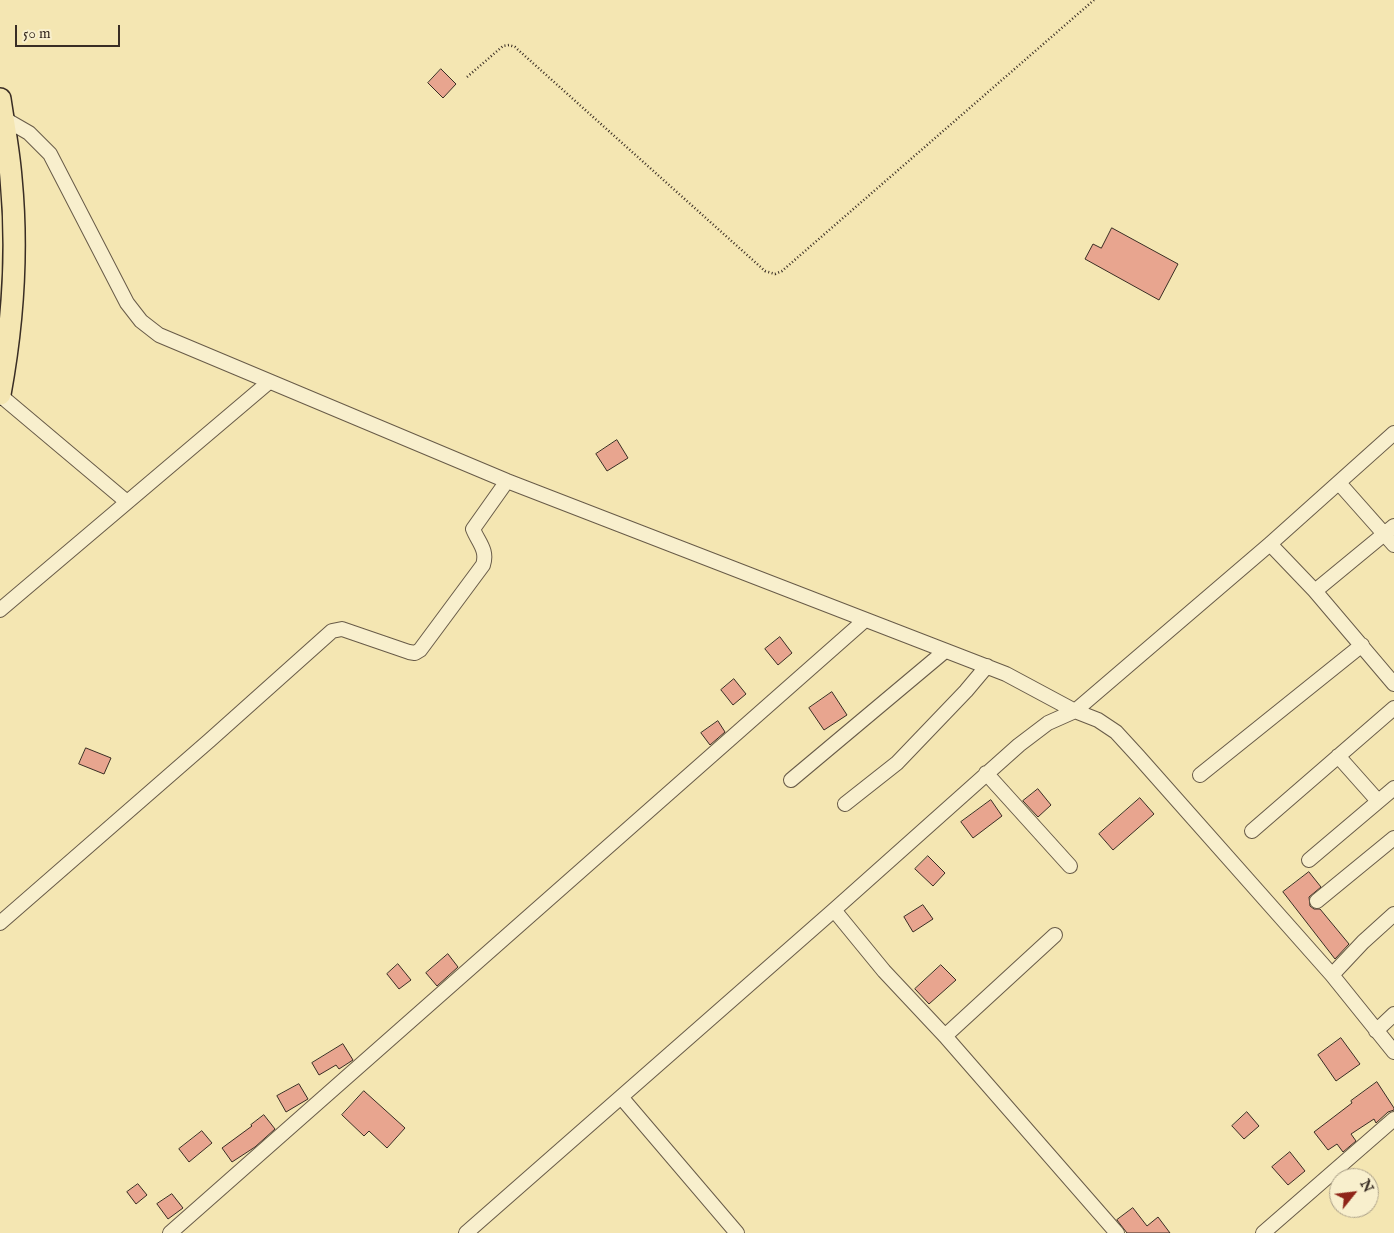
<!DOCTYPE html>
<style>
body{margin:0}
#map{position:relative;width:1394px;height:1233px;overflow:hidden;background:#f4e6b2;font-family:"IM FELL English",serif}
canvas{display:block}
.north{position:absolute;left:1329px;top:1168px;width:50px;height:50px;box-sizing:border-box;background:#f8efcd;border:1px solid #aca189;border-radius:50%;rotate:61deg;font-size:14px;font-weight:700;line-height:20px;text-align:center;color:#392d24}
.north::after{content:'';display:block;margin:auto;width:18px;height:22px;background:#8f2418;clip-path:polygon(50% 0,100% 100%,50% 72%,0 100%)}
.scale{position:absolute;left:15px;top:25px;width:105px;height:22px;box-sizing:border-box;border:2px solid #392d24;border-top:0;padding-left:6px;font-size:15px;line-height:18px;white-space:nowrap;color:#392d24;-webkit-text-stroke:4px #f8efcd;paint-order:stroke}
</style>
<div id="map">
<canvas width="1394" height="1233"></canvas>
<div class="north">N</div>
<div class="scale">50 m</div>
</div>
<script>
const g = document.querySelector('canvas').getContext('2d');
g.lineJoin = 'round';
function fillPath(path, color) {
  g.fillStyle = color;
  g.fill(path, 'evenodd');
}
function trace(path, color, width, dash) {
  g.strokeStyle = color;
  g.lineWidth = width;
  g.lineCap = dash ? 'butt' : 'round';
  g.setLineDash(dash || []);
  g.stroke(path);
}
const building = new Path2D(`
 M441,69L456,84L443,98L428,83Z
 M1112,228L1178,264L1159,300L1085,259L1093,244L1101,248Z
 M617,440L628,458L607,471L596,454Z
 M780,637L792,653L778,665L765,649Z
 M734,679L746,694L733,705L721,690Z
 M832,692L847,715L824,730L809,708Z
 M718,721L725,732L710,745L701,733Z
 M86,748L111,758L104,774L79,764Z
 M1038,789L1051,805L1038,817L1023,801Z
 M1140,798L1154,814L1113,850L1099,834Z
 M991,800L1002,816L973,838L961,822Z
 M928,856L945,873L933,886L915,869Z
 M1309,872L1321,887L1309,897L1310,906L1314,909H1320L1349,944L1335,959L1283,892Z
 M923,905L933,919L913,932L904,917Z
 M448,954L458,967L437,986L426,973Z
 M398,964L411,980L399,989L387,974Z
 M941,965L956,980L929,1004L915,989Z
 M1341,1038L1360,1064L1336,1081L1318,1055Z
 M343,1044L353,1060L339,1069L336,1065L319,1075L312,1063Z
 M1377,1082L1394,1108V1110L1388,1112L1376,1123L1374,1119L1351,1134L1356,1141L1343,1152L1337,1144L1328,1150L1314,1132L1352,1103L1351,1101Z
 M299,1084L308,1099L286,1112L277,1096Z
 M364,1091L405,1128L387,1148L369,1131L364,1136L342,1115Z
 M1247,1112L1259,1126L1244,1139L1232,1126Z
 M264,1115L275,1129L255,1147L232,1162L222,1148L252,1126L251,1125Z
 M202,1131L212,1143L189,1162L179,1149Z
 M1290,1152L1305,1171L1288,1185L1272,1167Z
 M138,1184L147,1195L136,1204L127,1192Z
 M172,1194L183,1208L168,1219L157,1204Z
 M1133,1208L1147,1226L1158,1217L1170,1233H1127L1117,1220Z`);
fillPath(building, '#e8a58f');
trace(building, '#392d24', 1);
const minor = new Path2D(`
 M3,118L29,133L50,154L127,303L141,321L159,335L507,481L1006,674L1075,711L1098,720L1116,732L1138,756L1332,975L1394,1052
 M0,395L127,502
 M1339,483L1394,545
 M1270,544L1315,591L1394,684
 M1315,591L1394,526
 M0,610L269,382
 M1338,756L1378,801
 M986,773L1070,866
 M1200,775L1362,645
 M791,780L945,651
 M845,804L897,763L966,691L987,666
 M1252,831L1394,708
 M1309,860L1394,788
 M1317,901L1394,838
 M834,910L884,971L945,1036L1117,1233
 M0,923L210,740L332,631L342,629L409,652L415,653L420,650L483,565C488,550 478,542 473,529L507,481
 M1332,975L1363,942L1394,914
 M1376,1031L1394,1014
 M945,1036L1055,935
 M621,1097L737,1233
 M170,1233L865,620
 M466,1233L834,910L1019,745L1048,723L1075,711L1270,544L1394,433
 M1263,1233L1394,1119`);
const highway = new Path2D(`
 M0,99C4,126 9,152 11,178C18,251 13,323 0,394`);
trace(minor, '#685b48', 16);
trace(highway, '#392d24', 24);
trace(new Path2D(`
 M467,77L503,46L509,45L515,47L765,271L775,274L782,271L1094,0`), '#392d24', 2.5, [1, 2.5]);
trace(minor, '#f8efcd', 14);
trace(highway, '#f4e6b2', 21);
</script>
